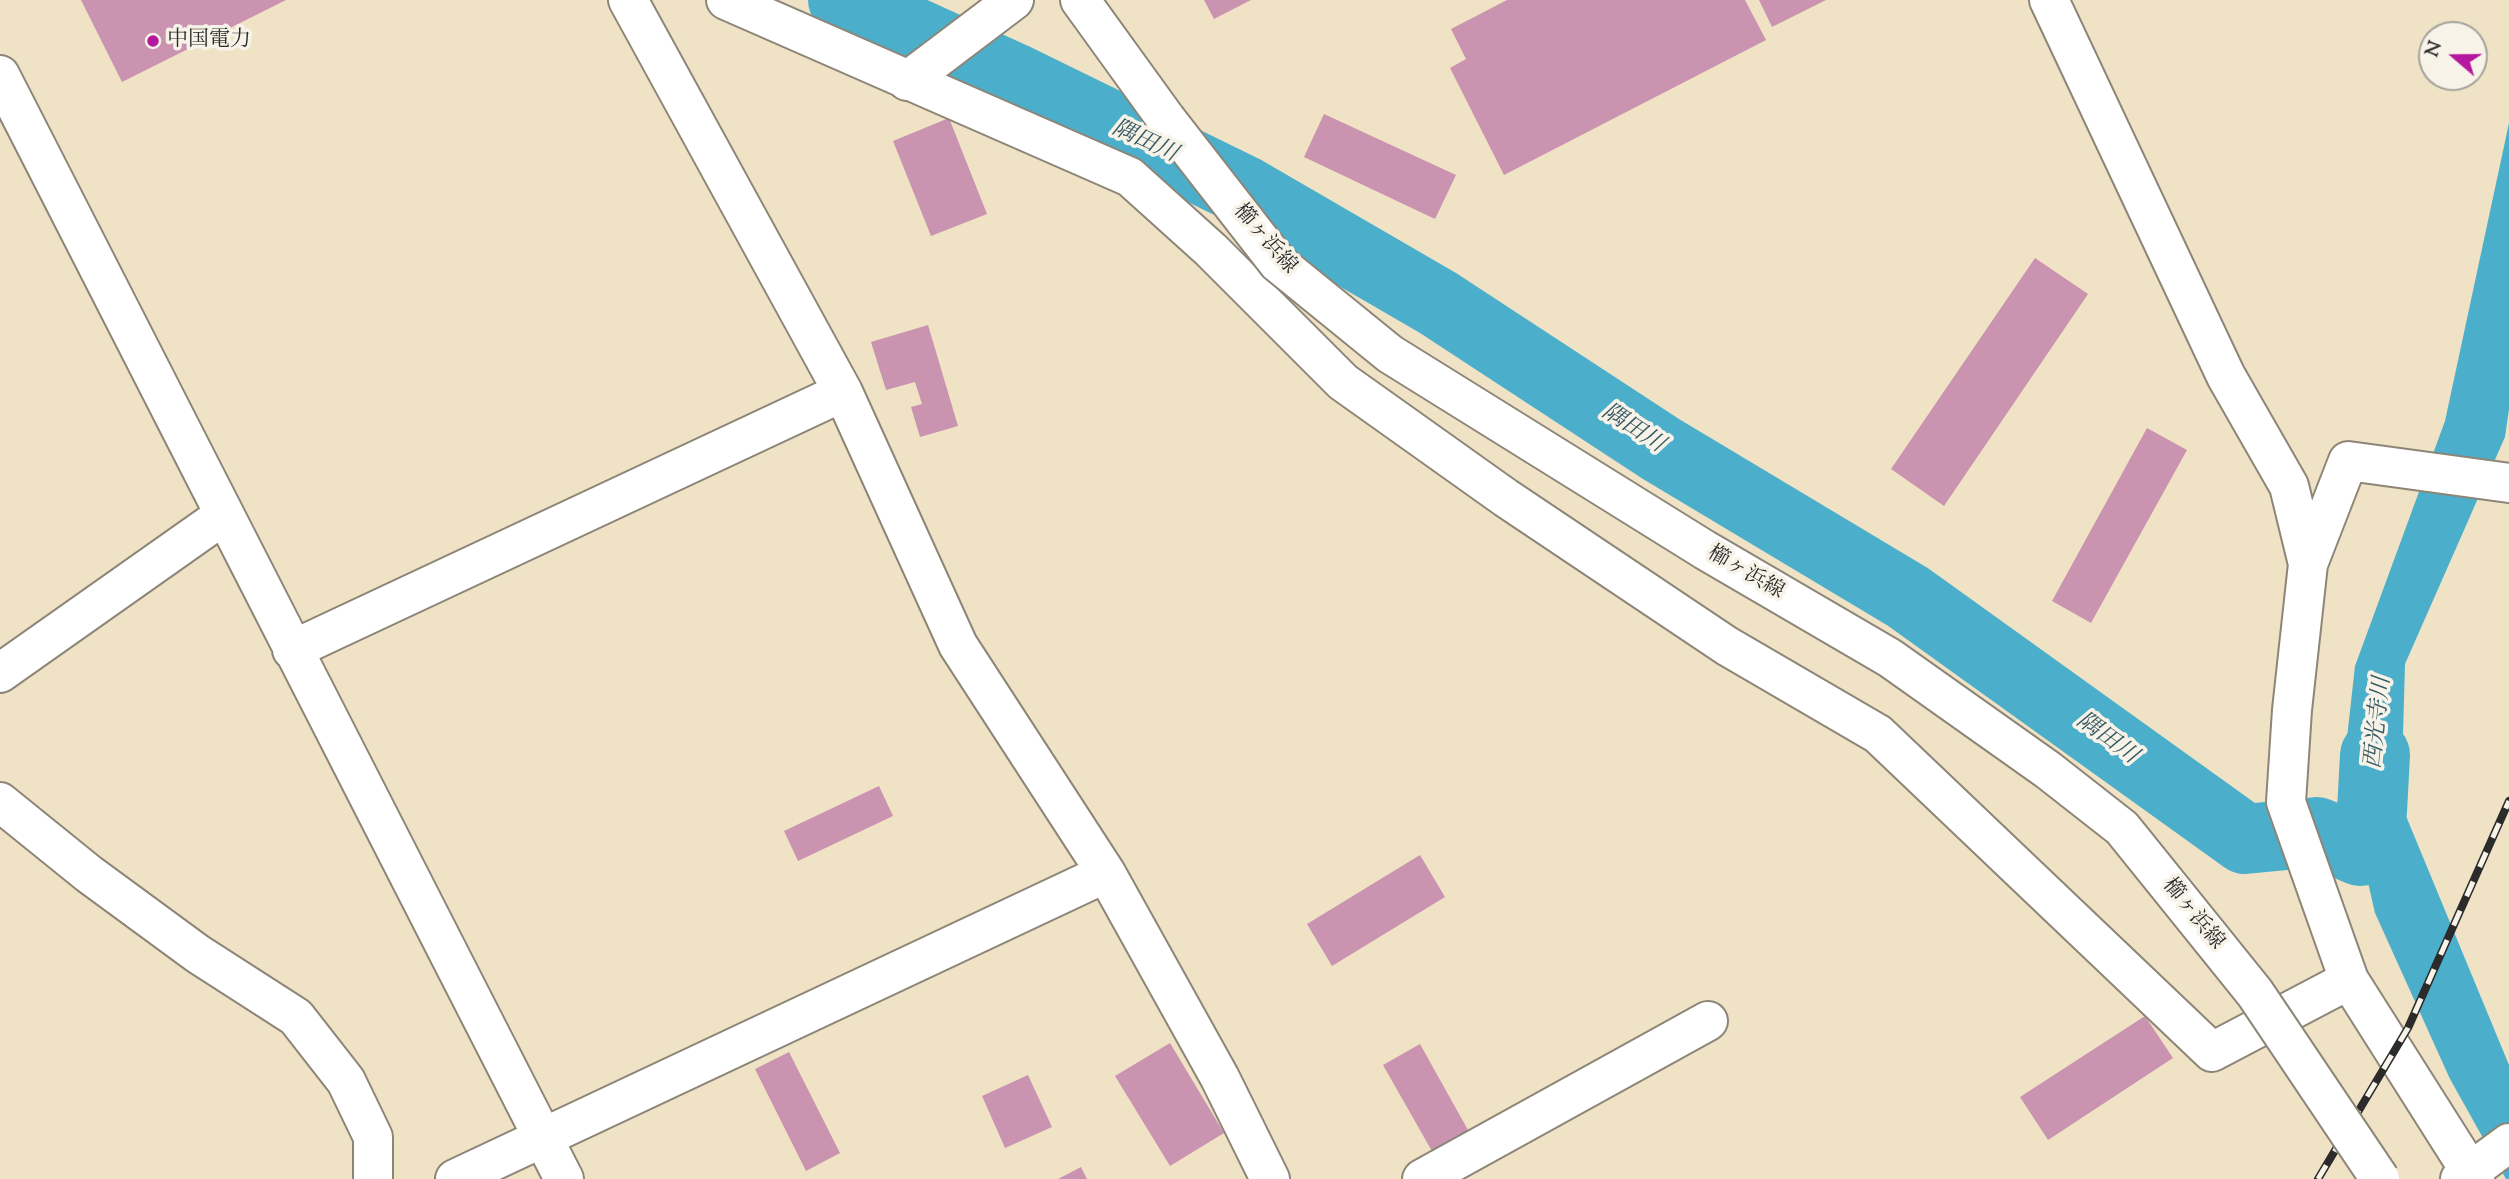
<!DOCTYPE html>
<meta charset="utf-8">
<style>
body{margin:0}
#map{position:relative;width:2509px;height:1179px;overflow:hidden;background:#efe2c5;font-family:"Sorts Mill Goudy",serif}
canvas{display:block}
.north{position:absolute;left:2418px;top:21px;width:70px;height:70px;box-sizing:border-box;background:#f7f3e8;border:2px solid #a5a39c;border-radius:50%;rotate:290deg;font-size:19px;font-weight:700;line-height:28px;text-align:center;color:#2b2b2b}
.north::after{content:'';display:block;margin:auto;width:24px;height:32px;background:#b5179e;clip-path:polygon(50% 0,100% 100%,50% 72%,0 100%)}
</style>
<div id="map">
<canvas width="2509" height="1179"></canvas>
<div class="north">N</div>
</div>
<script>
const g = document.querySelector('canvas').getContext('2d');
g.lineJoin = 'round';
function fillPath(path, color) {
  g.fillStyle = color;
  g.fill(path, 'evenodd');
}
function trace(path, color, width, dash) {
  g.strokeStyle = color;
  g.lineWidth = width;
  g.lineCap = dash ? 'butt' : 'round';
  g.setLineDash(dash || []);
  g.stroke(path);
}
function drawText(font, color, halo, rows, align = 'center') {
  g.font = font + ' "Sorts Mill Goudy","Noto Serif JP",serif';
  g.lineWidth = 7;
  g.setLineDash([]);
  g.textBaseline = 'middle';
  g.strokeStyle = halo;
  g.fillStyle = color;
  for (const [text, x, y, turn = 0] of rows) {
    g.save();
    g.translate(x, y);
    g.rotate((+turn || 0) * Math.PI / 180);
    g.textAlign = isNaN(turn) ? turn : align;
    if (halo) g.strokeText(text, 0, 0);
    g.fillText(text, 0, 0);
    g.restore();
  }
}
fillPath(new Path2D(`
 M2509,123V409L2505,437L2405,664L2401,804L2509,1065V1179H2506L2450,1079L2375,913L2343,774L2355,666L2445,421Z`), '#4bafcb');
trace(new Path2D(`
 M843,0L1012,77L1245,191L1438,303L1661,449L1908,597L2245,839L2317,832L2360,851L2372,811L2375,755`), '#4bafcb', 70);
fillPath(new Path2D(`
 M81,0H286L122,82Z
 M1204,0H1251L1214,19Z
 M1507,0H1745L1766,40L1504,175L1450,68L1466,59L1451,29Z
 M1759,0H1826L1772,27Z
 M1324,114L1456,175L1435,219L1304,157Z
 M949,118L987,214L931,236L893,141Z
 M2035,258L2088,294L1944,506L1891,469Z
 M928,325L958,426L920,437L911,407L922,404L915,382L886,390L871,342Z
 M2147,428L2187,450L2091,623L2052,601Z
 M879,786L893,816L798,861L784,831Z
 M1420,855L1445,897L1332,966L1307,924Z
 M2145,1016L2173,1058L2048,1140L2020,1097Z
 M1170,1043L1224,1133L1170,1166L1115,1076Z
 M1420,1044L1473,1139L1437,1160L1383,1065Z
 M789,1052L840,1153L806,1171L755,1069Z
 M1028,1075L1052,1127L1005,1148L982,1096Z
 M1081,1167L1087,1179H1058Z`), '#ca93b0');
const minor = new Path2D(`
 M628,0L843,392L958,645L1106,873L1220,1078L1270,1179
 M726,0L1130,177L1211,250L1343,382L1506,498L1727,646L1878,734L2212,1052L2349,980
 M2049,0L2226,376L2289,486L2308,564L2292,710L2286,802L2349,980L2475,1179
 M0,75L564,1179
 M907,81L1014,0
 M2308,564L2348,461L2509,483
 M292,650L843,392
 M0,673L224,515
 M0,802L89,874L198,954L296,1017L346,1081L373,1137V1179
 M455,1179L1106,873
 M1422,1179L1708,1021
 M2460,1179L2509,1143`);
const tertiary = new Path2D(`
 M1080,0L1166,119`);
trace(minor, '#8d8678', 42);
trace(tertiary, '#8d8678', 42);
trace(minor, '#fff', 38);
trace(tertiary, '#fff', 38);
const rail = new Path2D(`
 M2318,1179L2408,1028L2509,801`);
trace(rail, '#2b2b2b', 8);
trace(rail, '#f7f3e8', 5, [16]);
const tertiaryBridge = new Path2D(`
 M1166,119L1278,263L1390,354L1705,550L1890,658L2048,770L2122,828L2255,993L2380,1179`);
trace(tertiaryBridge, '#8d8678', 42, []);
trace(tertiaryBridge, '#fff', 38);
for (const [x, y, r, color] of [
 [153,41,7,"#b5179e"]
]) {
  const dot = new Path2D();
  dot.arc(x, y, r, 0, 2 * Math.PI);
  g.fillStyle = color;
  g.fill(dot);
  trace(dot, '#f7f3e8', 2.5);
}
drawText('21px', '#2b2b2b', '#f7f3e8', [
 ["中国電力",167,41]
], 'left');
drawText('21px', '#2b2b2b', '#f7f3e8', [
 ["櫛ヶ浜線",1264,240,49],
 ["櫛ヶ浜線",1745,574,30],
 ["櫛ヶ浜線",2192,915,51]
]);
drawText('italic 23px', '#365963', '#f7f3e8', [
 ["隅田川",1144,143,25],
 ["隅田川",1632,430,33],
 ["西光寺川",2380,723,-84],
 ["隅田川",2106,740,36]
]);
</script>
